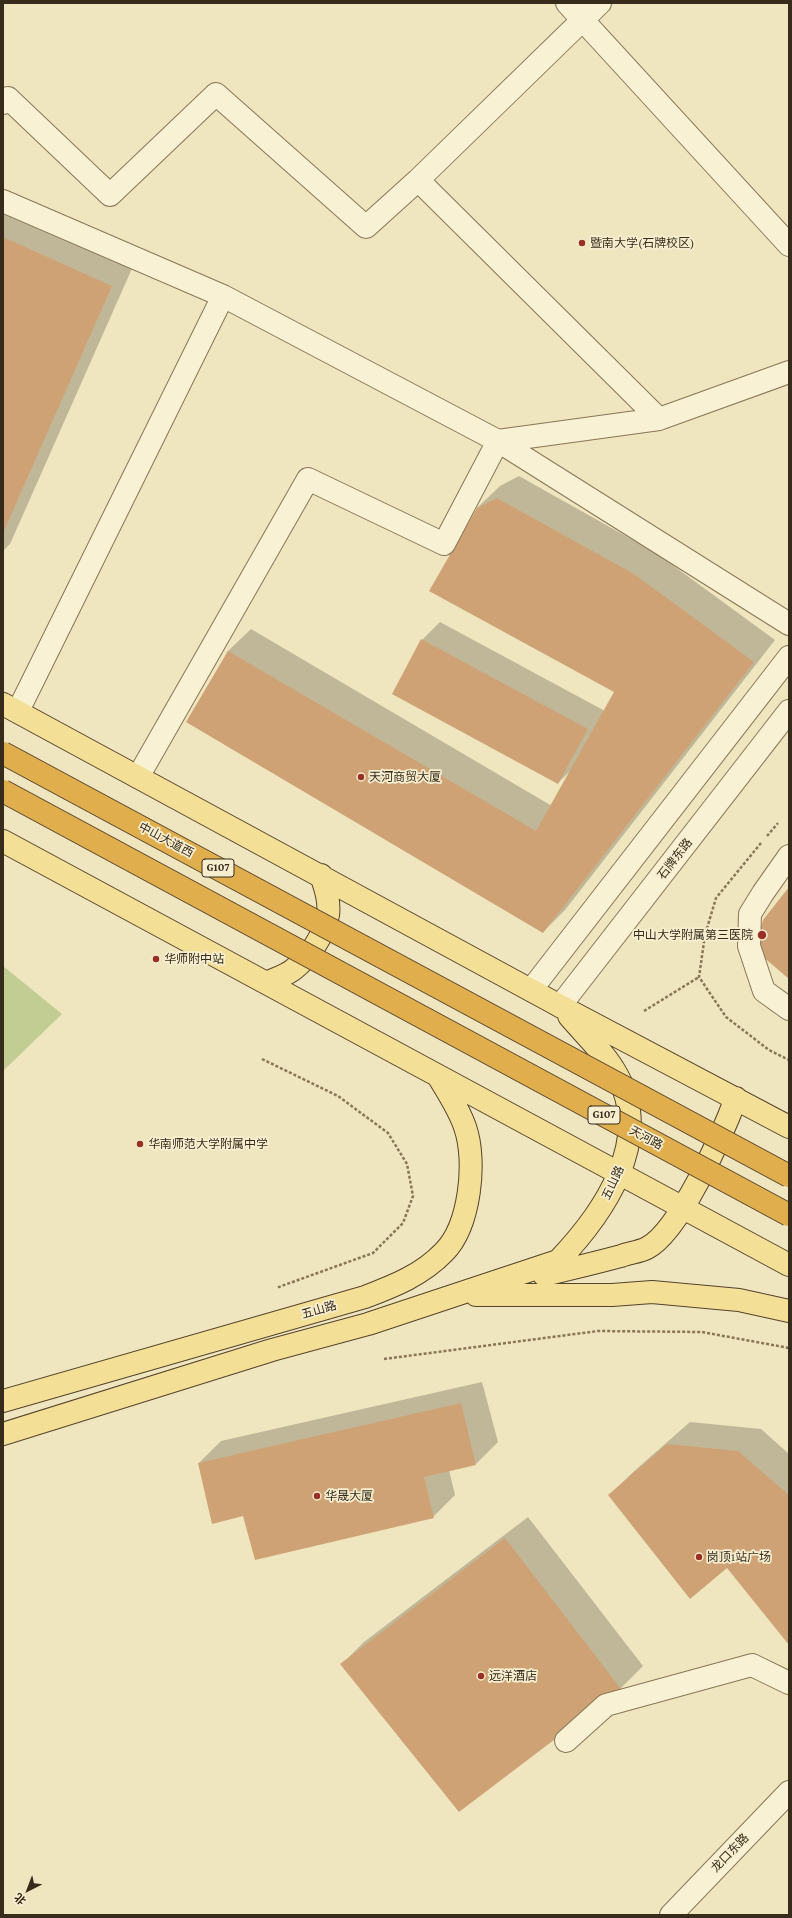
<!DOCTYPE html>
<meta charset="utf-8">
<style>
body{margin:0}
#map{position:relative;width:792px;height:1918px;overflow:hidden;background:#efe5bf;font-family:"Crimson Pro","Noto Sans SC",serif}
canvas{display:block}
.frame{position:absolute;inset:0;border:4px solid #372c1c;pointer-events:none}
.north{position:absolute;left:8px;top:1870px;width:40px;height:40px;-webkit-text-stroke:3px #f6eecf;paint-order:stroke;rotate:222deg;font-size:11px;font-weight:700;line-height:16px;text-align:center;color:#372c1c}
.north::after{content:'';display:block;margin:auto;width:14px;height:18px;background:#372c1c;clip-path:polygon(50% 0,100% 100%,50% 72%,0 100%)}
</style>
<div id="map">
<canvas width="792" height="1918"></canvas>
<div class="frame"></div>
<div class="north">北</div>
</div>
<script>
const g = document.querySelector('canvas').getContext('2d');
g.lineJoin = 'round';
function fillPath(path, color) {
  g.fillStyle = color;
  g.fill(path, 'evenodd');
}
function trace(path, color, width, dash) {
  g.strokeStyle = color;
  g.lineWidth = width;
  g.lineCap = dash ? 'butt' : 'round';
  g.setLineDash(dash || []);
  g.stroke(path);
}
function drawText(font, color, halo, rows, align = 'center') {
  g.font = font + ' "Crimson Pro","Noto Sans SC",serif';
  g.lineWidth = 3.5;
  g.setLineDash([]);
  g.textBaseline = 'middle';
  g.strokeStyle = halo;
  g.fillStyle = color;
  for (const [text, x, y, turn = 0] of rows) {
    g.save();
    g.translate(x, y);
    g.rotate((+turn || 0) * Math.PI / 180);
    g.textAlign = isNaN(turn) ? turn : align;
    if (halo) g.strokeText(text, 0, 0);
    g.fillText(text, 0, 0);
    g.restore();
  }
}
fillPath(new Path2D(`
 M3,966L62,1014L3,1071Z`), '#c1cd93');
fillPath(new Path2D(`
 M3,212L134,264L10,544L3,551Z
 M519,476L656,553L775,640L565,910L543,932L188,722L228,651L251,629L552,806L571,770L558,783L422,640L440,622L605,711L616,692L477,508L500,486Z
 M482,1382L498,1442L476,1464L449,1470L455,1495L433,1517L244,1514L199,1463L221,1441Z
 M690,1422L761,1429L789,1454V1643L727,1566L610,1495L632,1473Z
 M528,1517L643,1666L621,1688L459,1810L342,1664L364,1642Z`), '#0003');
fillPath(new Path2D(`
 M3,237L112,286L3,533Z
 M497,498L634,574L754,662L543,933L186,722L228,651L536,831L614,692L429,591L477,508Z
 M421,639L588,729L558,784L392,694Z
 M789,887V979L761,955L758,939L763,920Z
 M461,1403L476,1465L424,1477L434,1518L255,1560L243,1516L212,1524L198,1463Z
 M667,1444L738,1451L789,1495V1645L727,1568L690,1599L608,1495Z
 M505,1538L621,1689L459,1812L340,1664Z`), '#cea274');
const minor = new Path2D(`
 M567,3L789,245
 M3,103L8,98L110,195L216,94L366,227L418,180L659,419L789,372
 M418,180L600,3
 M3,201L223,296L498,441L659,419
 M18,711L223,296
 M138,777L308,479L444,544L498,441L789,624
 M789,856L763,893L750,914L749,946L764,991L789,1009
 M531,990L789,657
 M560,1006L789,711
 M566,1741L606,1705L752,1665L789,1683
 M671,1915L789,1792`);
const major = new Path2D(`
 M3,704L560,1006L789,1127
 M3,841L789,1265
 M266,983C275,979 287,975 294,969C310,956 324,935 328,915C330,901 325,887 321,875
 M544,1275C570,1269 595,1263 621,1256C629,1253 639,1252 647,1248C679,1232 723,1133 736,1098
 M476,1295H612L652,1292L739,1300L789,1311
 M3,1401L365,1297C394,1286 422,1275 444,1252C470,1226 477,1161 465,1127C459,1109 448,1093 438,1076
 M3,1434L272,1350L368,1324L558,1261C603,1214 654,1141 617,1075C605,1053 585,1035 569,1016`);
trace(minor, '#887657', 24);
trace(major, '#55432c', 24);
trace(new Path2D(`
 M767,836L778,823
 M761,843L716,898L705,935L699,977L726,1017L769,1050L789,1060
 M644,1011L699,977
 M262,1059L338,1096L388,1133L407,1164L413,1196L403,1223L373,1253L276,1288
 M384,1359L598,1331L702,1332L789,1348`), '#887657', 2.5, [3, 2]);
trace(minor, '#f9f1d3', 22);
trace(major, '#f3df96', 22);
const highwayBridge = new Path2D(`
 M3,753L789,1176
 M3,791L789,1215`);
trace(highwayBridge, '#55432c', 24, []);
trace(highwayBridge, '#e1ae4d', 22);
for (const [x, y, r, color] of [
 [582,243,4,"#983026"],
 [361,777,4,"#983026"],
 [762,935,5,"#983026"],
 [156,959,4,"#983026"],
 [140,1144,4,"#983026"],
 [317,1496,4,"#983026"],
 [699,1557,4,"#983026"],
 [481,1676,4,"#983026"]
]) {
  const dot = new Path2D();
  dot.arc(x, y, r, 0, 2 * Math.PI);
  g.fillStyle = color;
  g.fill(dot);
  trace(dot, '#f6eecf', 1.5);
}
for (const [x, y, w] of [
 [218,868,32],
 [604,1115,32]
]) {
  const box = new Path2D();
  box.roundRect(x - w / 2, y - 9, w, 18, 3);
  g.fillStyle = '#f6eecf';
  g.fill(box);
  trace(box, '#372c1c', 1);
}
drawText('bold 11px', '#372c1c', null, [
 ["G107",218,868],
 ["G107",604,1115]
]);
drawText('12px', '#372c1c', '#f6eecf', [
 ["暨南大学(石牌校区)",590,243],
 ["天河商贸大厦",369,777],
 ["中山大学附属第三医院",753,935,"right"],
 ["华师附中站",164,959],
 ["华南师范大学附属中学",148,1144],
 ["华晟大厦",325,1496],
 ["岗顶1站广场",707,1557],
 ["远洋酒店",489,1676]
], 'left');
drawText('12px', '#372c1c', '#f6eecf', [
 ["中山大道西",166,840,28],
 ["石牌东路",675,859,-52],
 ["天河路",646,1138,28],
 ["五山路",613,1183,-65],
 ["五山路",319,1310,-16],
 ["龙口东路",730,1853,-46]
]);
</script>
